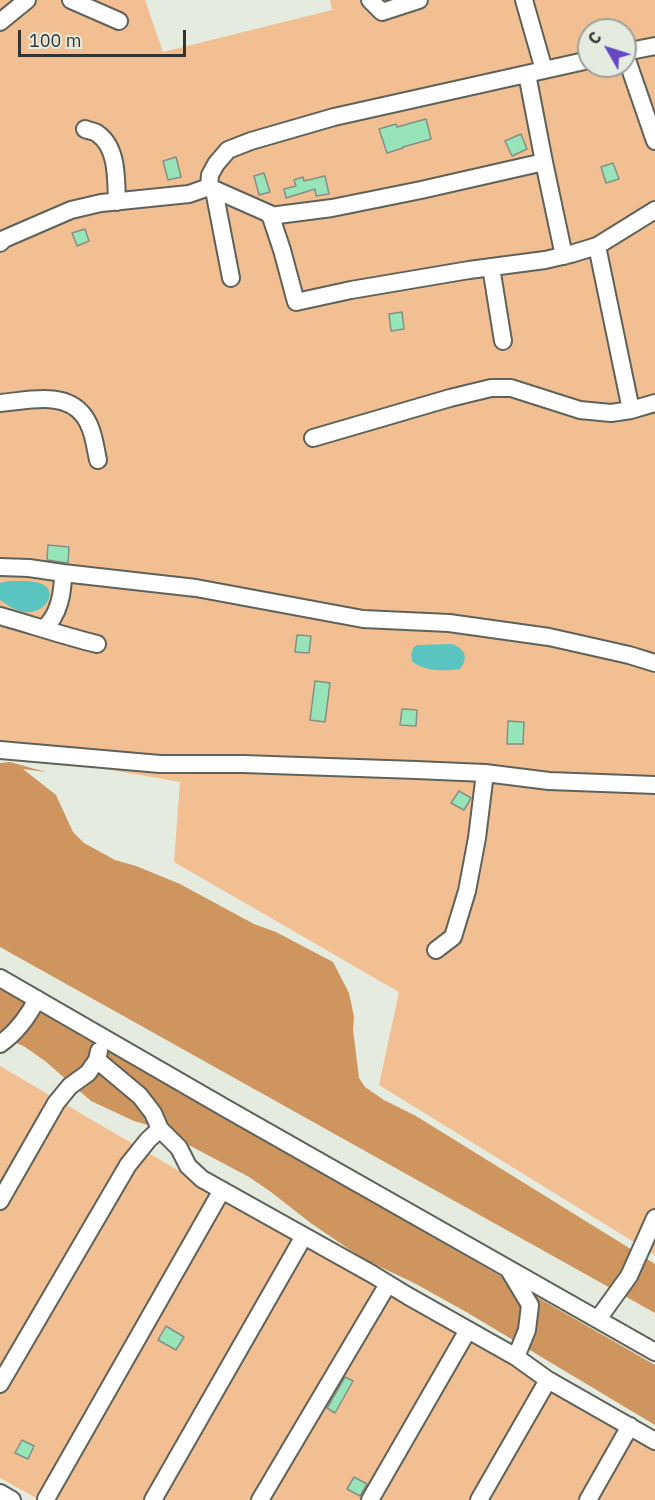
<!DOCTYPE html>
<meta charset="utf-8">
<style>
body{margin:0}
#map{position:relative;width:655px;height:1500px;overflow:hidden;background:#e6ebe0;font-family:"IBM Plex Sans",sans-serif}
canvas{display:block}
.north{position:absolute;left:577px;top:18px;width:60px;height:60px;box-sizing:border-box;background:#e6ebe0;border:2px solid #9ea29a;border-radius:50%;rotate:309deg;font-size:16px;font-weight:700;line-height:24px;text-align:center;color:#323430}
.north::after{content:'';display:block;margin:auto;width:21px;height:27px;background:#614ac3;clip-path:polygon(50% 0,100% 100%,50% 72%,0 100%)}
.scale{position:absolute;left:18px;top:30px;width:168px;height:27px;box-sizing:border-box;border:3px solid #323430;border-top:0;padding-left:8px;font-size:18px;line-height:21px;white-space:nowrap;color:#323430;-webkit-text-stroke:4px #e6ebe0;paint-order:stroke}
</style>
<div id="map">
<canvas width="655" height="1500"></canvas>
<div class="north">С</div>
<div class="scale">100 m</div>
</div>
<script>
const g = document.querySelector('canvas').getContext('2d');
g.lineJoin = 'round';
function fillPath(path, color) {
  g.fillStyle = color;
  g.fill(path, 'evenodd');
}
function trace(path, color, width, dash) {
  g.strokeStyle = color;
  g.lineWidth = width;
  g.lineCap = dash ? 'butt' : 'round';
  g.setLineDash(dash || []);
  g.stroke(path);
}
fillPath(new Path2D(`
 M0,0H145L163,52L332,10L330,0H655V1255L379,1085L399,992L174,862L180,782L0,751ZM589,30H625V66H589Z
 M0,1066L655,1450V1500H40L0,1478Z`), '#f1bf92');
fillPath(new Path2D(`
 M10,762L46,772L23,769L56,795L73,832L84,843L115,860L136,866L180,884L254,924L276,932L333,962L349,993L354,1017L353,1029L359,1078L365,1087L384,1100L416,1116L655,1264V1313L0,947V763Z
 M0,988L655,1365V1425L468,1313L416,1284L362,1258L312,1224L271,1192L249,1177L155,1127L134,1121L91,1101L45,1061L25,1047L0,1035Z`), '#cf955f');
fillPath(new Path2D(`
 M9,581C20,581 33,580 42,584C60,592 43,615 25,612C16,611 7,605 0,600V583Z
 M452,644C465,649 469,657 460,669C445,671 424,672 412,661C411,654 411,648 417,645Z`), '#5ac5c0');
const building = new Path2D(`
 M426,119L431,139L403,147V148L387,153L379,129L396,124L397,127Z
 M521,134L527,149L512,156L505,141Z
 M176,157L181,177L168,180L163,161Z
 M613,163L619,179L606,183L601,167Z
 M264,173L270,192L259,195L254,176Z
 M325,176L329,194L316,196L315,189L286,198L284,189L296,186L294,180L303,177L304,181Z
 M85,229L89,241L77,246L72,233Z
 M402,312L404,329L391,331L389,314Z
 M48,545L69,547L68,563L47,560Z
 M297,635L311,636L309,653L295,652Z
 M315,681L330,683L325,722L310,720Z
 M402,709L417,710L416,726L400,725Z
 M508,721L524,722L523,744H507Z
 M459,791L471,798L464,810L451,803Z
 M166,1326L184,1337L176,1350L158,1340Z
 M345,1377L353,1381L335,1413L327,1408Z
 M22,1440L34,1446L28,1459L15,1453Z
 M354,1477L367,1484L360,1496L347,1489Z`);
fillPath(building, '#96e4b8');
trace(building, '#858f88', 1.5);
const minor = new Path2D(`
 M71,0L119,21
 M370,0L382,12L419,0
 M524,0L544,70
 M0,22L27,0
 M625,52L655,46
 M625,54L655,141
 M527,74L544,162L564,256
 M85,129C89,131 95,131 98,134C118,148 116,180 117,202
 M209,187L270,214L282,250L296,302L351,290L469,270L545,260L571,254L597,246L655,210
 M214,190L231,278
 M270,216L332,208L421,190L544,162
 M0,243L4,239L71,210L101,203L189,194L209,187L210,175L216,164L228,150L251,141L334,117L589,60
 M597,246L631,410
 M491,267L503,341
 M0,403C27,401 65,390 84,416C93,428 95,446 98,460
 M313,438L450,398L491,388H511L580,410L611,413L631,410L655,403
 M0,567L29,568L63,573L196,588L363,619L449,623L549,637L629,655L655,663
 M0,616C32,625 64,636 97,644
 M44,628C59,616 63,592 63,573
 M0,750L160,764H243L416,770L485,773L549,781L655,785
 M436,950L453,937L467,891L477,838L485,773
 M0,978L227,1109L655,1352
 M0,1044C17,1032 28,1017 37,999
 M97,1060L140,1096L153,1113L160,1129L179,1148L188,1166L202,1179L372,1274L408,1296L516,1357L548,1380L655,1441
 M0,1201L56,1103L70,1086L88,1073L97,1060L99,1051
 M509,1270L530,1305L527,1330L516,1357
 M598,1319L629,1276L655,1218
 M0,1384L128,1165L148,1140L160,1129
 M0,1493L12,1500
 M46,1499L222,1190
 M153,1500L304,1236
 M260,1500L388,1284
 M370,1500L468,1330
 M479,1500L548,1380
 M588,1500L630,1426`);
trace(minor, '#5e6259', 20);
trace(minor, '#fff', 16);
</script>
